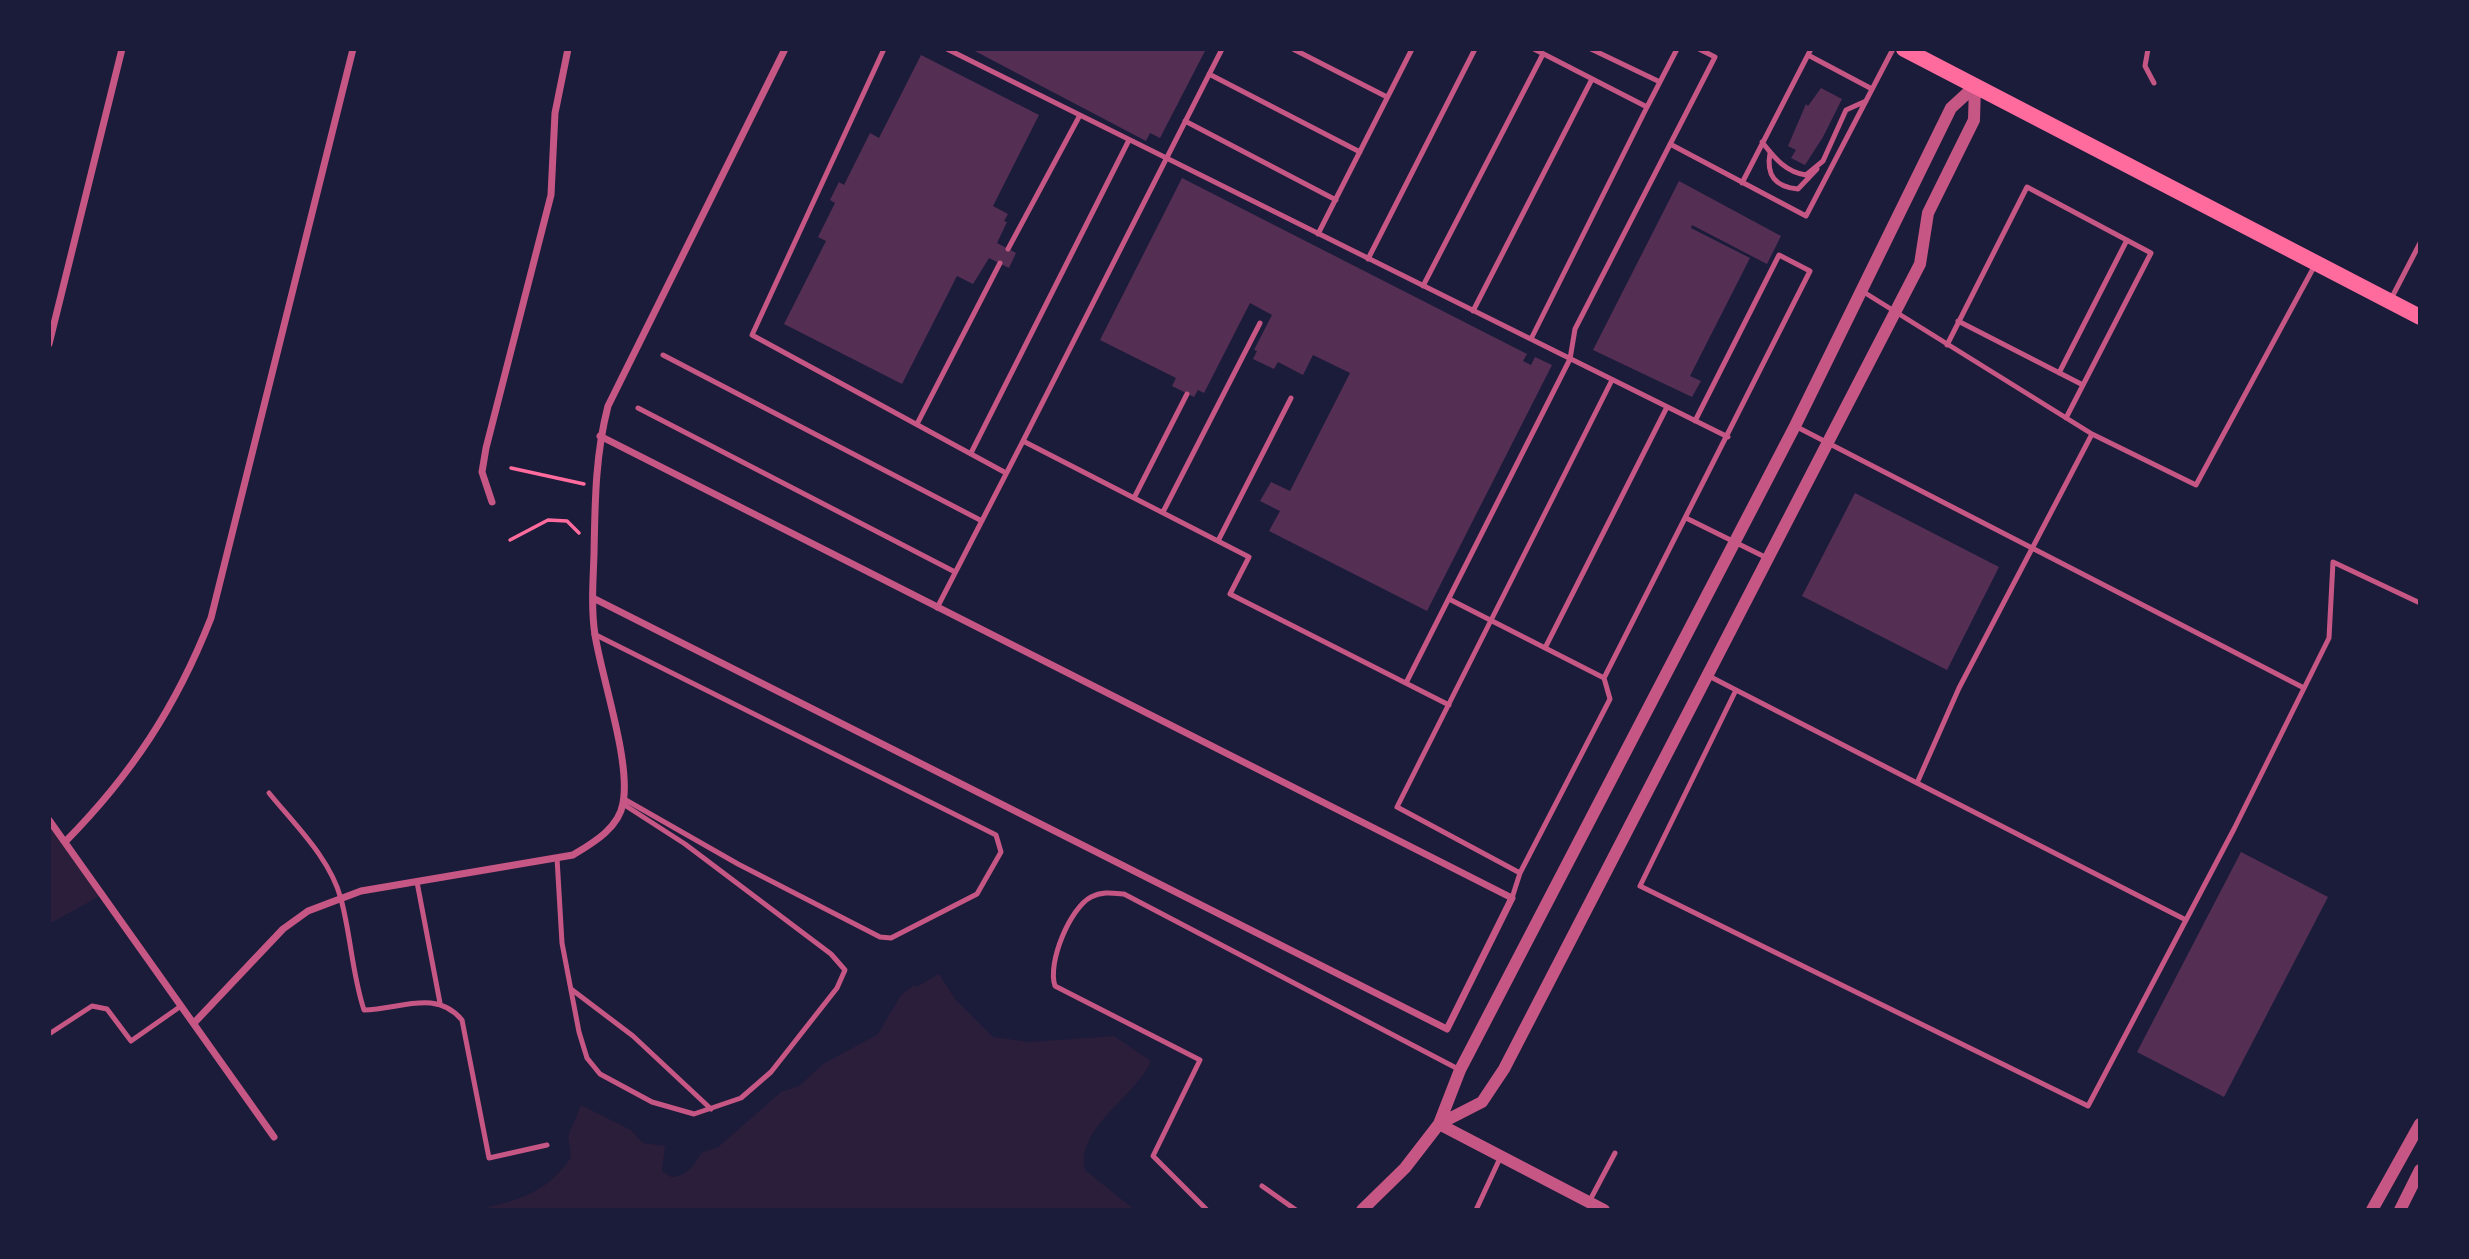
<!DOCTYPE html>
<style>
body{margin:0}
#map{position:relative;width:2469px;height:1259px;overflow:hidden;background:#1b1b3a;font-family:Poppins,sans-serif}
canvas{display:block}
.frame{position:absolute;inset:0;border:51px solid #1b1b3a;pointer-events:none}
</style>
<div id="map">
<canvas width="2469" height="1259"></canvas>
<div class="frame"></div>
</div>
<script>
const g = document.querySelector('canvas').getContext('2d');
g.lineJoin = 'round';
function fillPath(path, color) {
  g.fillStyle = color;
  g.fill(path, 'evenodd');
}
function trace(path, color, width, dash) {
  g.strokeStyle = color;
  g.lineWidth = width;
  g.lineCap = dash ? 'butt' : 'round';
  g.setLineDash(dash || []);
  g.stroke(path);
}
fillPath(new Path2D(`
 M49,816L100,896L49,924Z
 M939,974L955,999L993,1037L1030,1042L1114,1036L1151,1061C1135,1098 1076,1127 1085,1170L1135,1210H475C515,1201 547,1194 571,1157L568,1136L581,1105L631,1130L643,1143L665,1146L662,1171L671,1177C687,1176 693,1167 701,1153L718,1147L781,1092L799,1086L823,1064L878,1034L901,995L914,985L916,987Z`), '#2a1e3b');
fillPath(new Path2D(`
 M971,49H1206L1160,138L1150,133L1146,141Z
 M921,55L1039,115L993,206L1008,214L1004,221L1007,222L997,243L1016,253L1009,268L989,258L973,284L957,276L902,384L784,324L826,241L818,237L835,203L830,200L839,182L844,185L870,133L879,138Z
 M1821,88L1842,99L1823,137L1805,165L1791,158L1796,150L1788,146L1806,104L1808,106Z
 M1182,178L1527,354L1523,361L1531,365L1535,357L1552,365L1427,611L1269,531L1280,511L1260,501L1271,482L1290,491L1350,373L1313,355L1303,375L1278,362L1274,369L1253,359L1257,351L1254,350L1272,315L1250,303L1204,393L1198,390L1194,397L1172,386L1176,378L1100,340Z
 M1679,181L1781,236L1767,264L1692,225L1691,228L1750,258L1690,376L1701,381L1692,397L1593,350Z
 M1855,493L1999,567L1947,670L1802,596Z
 M2241,852L2328,897L2224,1097L2137,1052Z`), '#542f53');
trace(new Path2D(`
 M511,468L584,484
 M510,540L548,520L567,521L579,533`), '#ff6b9d', 3.5);
trace(new Path2D(`
 M884,49L752,335L1006,473
 M947,49L1728,437
 M1293,49L1387,97
 M1591,49L1660,82
 M2148,49L2145,66L2154,83
 M1808,55L1872,89
 M1209,74L1360,152
 M1647,107L1677,49
 M1185,121L1336,200
 M1762,142C1774,157 1785,172 1806,175L1823,161L1846,110L1866,101
 M1670,144L1806,216L1893,49
 M1770,153C1766,175 1775,187 1798,189L1817,169
 M1742,183L1811,49
 M1318,234L1412,49
 M1008,249L1080,115
 M1368,259L1475,49
 M1423,286L1543,54
 M1862,291L2092,434L2196,485L2315,265
 M2391,299L2420,243
 M1473,311L1592,79
 M1958,321L2083,385
 M1531,339L1647,107L1534,49
 M1947,345L2027,187L2151,253L2066,418
 M663,355L982,521
 M2059,373L2127,240
 M638,408L955,572
 M917,424L1000,263
 M1795,426L2304,688
 M2092,434L1959,688L1917,783L1736,690L1640,886L2088,1106L2234,829L2329,638L2333,562L2420,603
 M1023,441L1222,49
 M971,453L1129,140
 M1134,498L1187,394
 M1163,512L1260,323
 M1686,518L1767,558
 M1218,541L1291,398
 M1449,599L1604,678
 M937,608L1023,441L1249,557L1230,594L1449,705
 M594,634L996,835L1001,852L977,894L891,938L880,937L738,864L624,799
 M1545,648L1667,407
 M1707,675L1736,690
 M1406,683L1570,359L1575,329L1715,57L1699,49
 M1917,783L2186,920
 M269,793C295,825 330,858 341,899C351,936 352,974 364,1010C401,1009 436,989 462,1020L489,1158L547,1145
 M557,858L562,943L579,1032L587,1058L600,1074L652,1102L694,1114L741,1098L771,1072L837,988L845,970L831,954L685,844L623,804
 M1520,873L1397,807L1612,380
 M417,882L440,1003
 M1512,898L1520,873L1610,699L1604,678L1810,271L1779,255L1695,421
 M571,989L633,1036L711,1109
 M49,1034L92,1006L107,1009L131,1041L181,1006
 M1262,1186L1296,1210
 M1589,1202L1615,1153
 M1207,1210L1153,1156L1200,1060L1055,986C1047,963 1070,908 1091,897C1102,891 1113,893 1124,894L1460,1070
 M1476,1210L1501,1156`), '#c65784', 5);
trace(new Path2D(`
 M49,344L122,49
 M492,502L482,472L486,448L551,195L555,113L568,49
 M593,598L1447,1029L1512,898L600,436
 M49,820L274,1137
 M65,842C132,774 176,707 211,618L353,49
 M194,1023L283,929L308,911L361,891L573,855C593,843 619,828 623,803C631,762 602,679 595,635C591,609 593,581 594,555C595,504 595,456 608,406L785,49`), '#c65784', 7);
trace(new Path2D(`
 M1439,1124L1482,1102L1504,1069L1920,264L1928,213L1974,120L1975,86
 M1439,1124L1604,1210
 M1362,1210L1405,1168L1439,1124L1460,1070L1795,426L1951,108L1975,86
 M2372,1210L2420,1124
 M2400,1210L2420,1170`), '#c65784', 12);
trace(new Path2D(`
 M1904,49L2420,317`), '#ff6b9d', 16);
</script>
